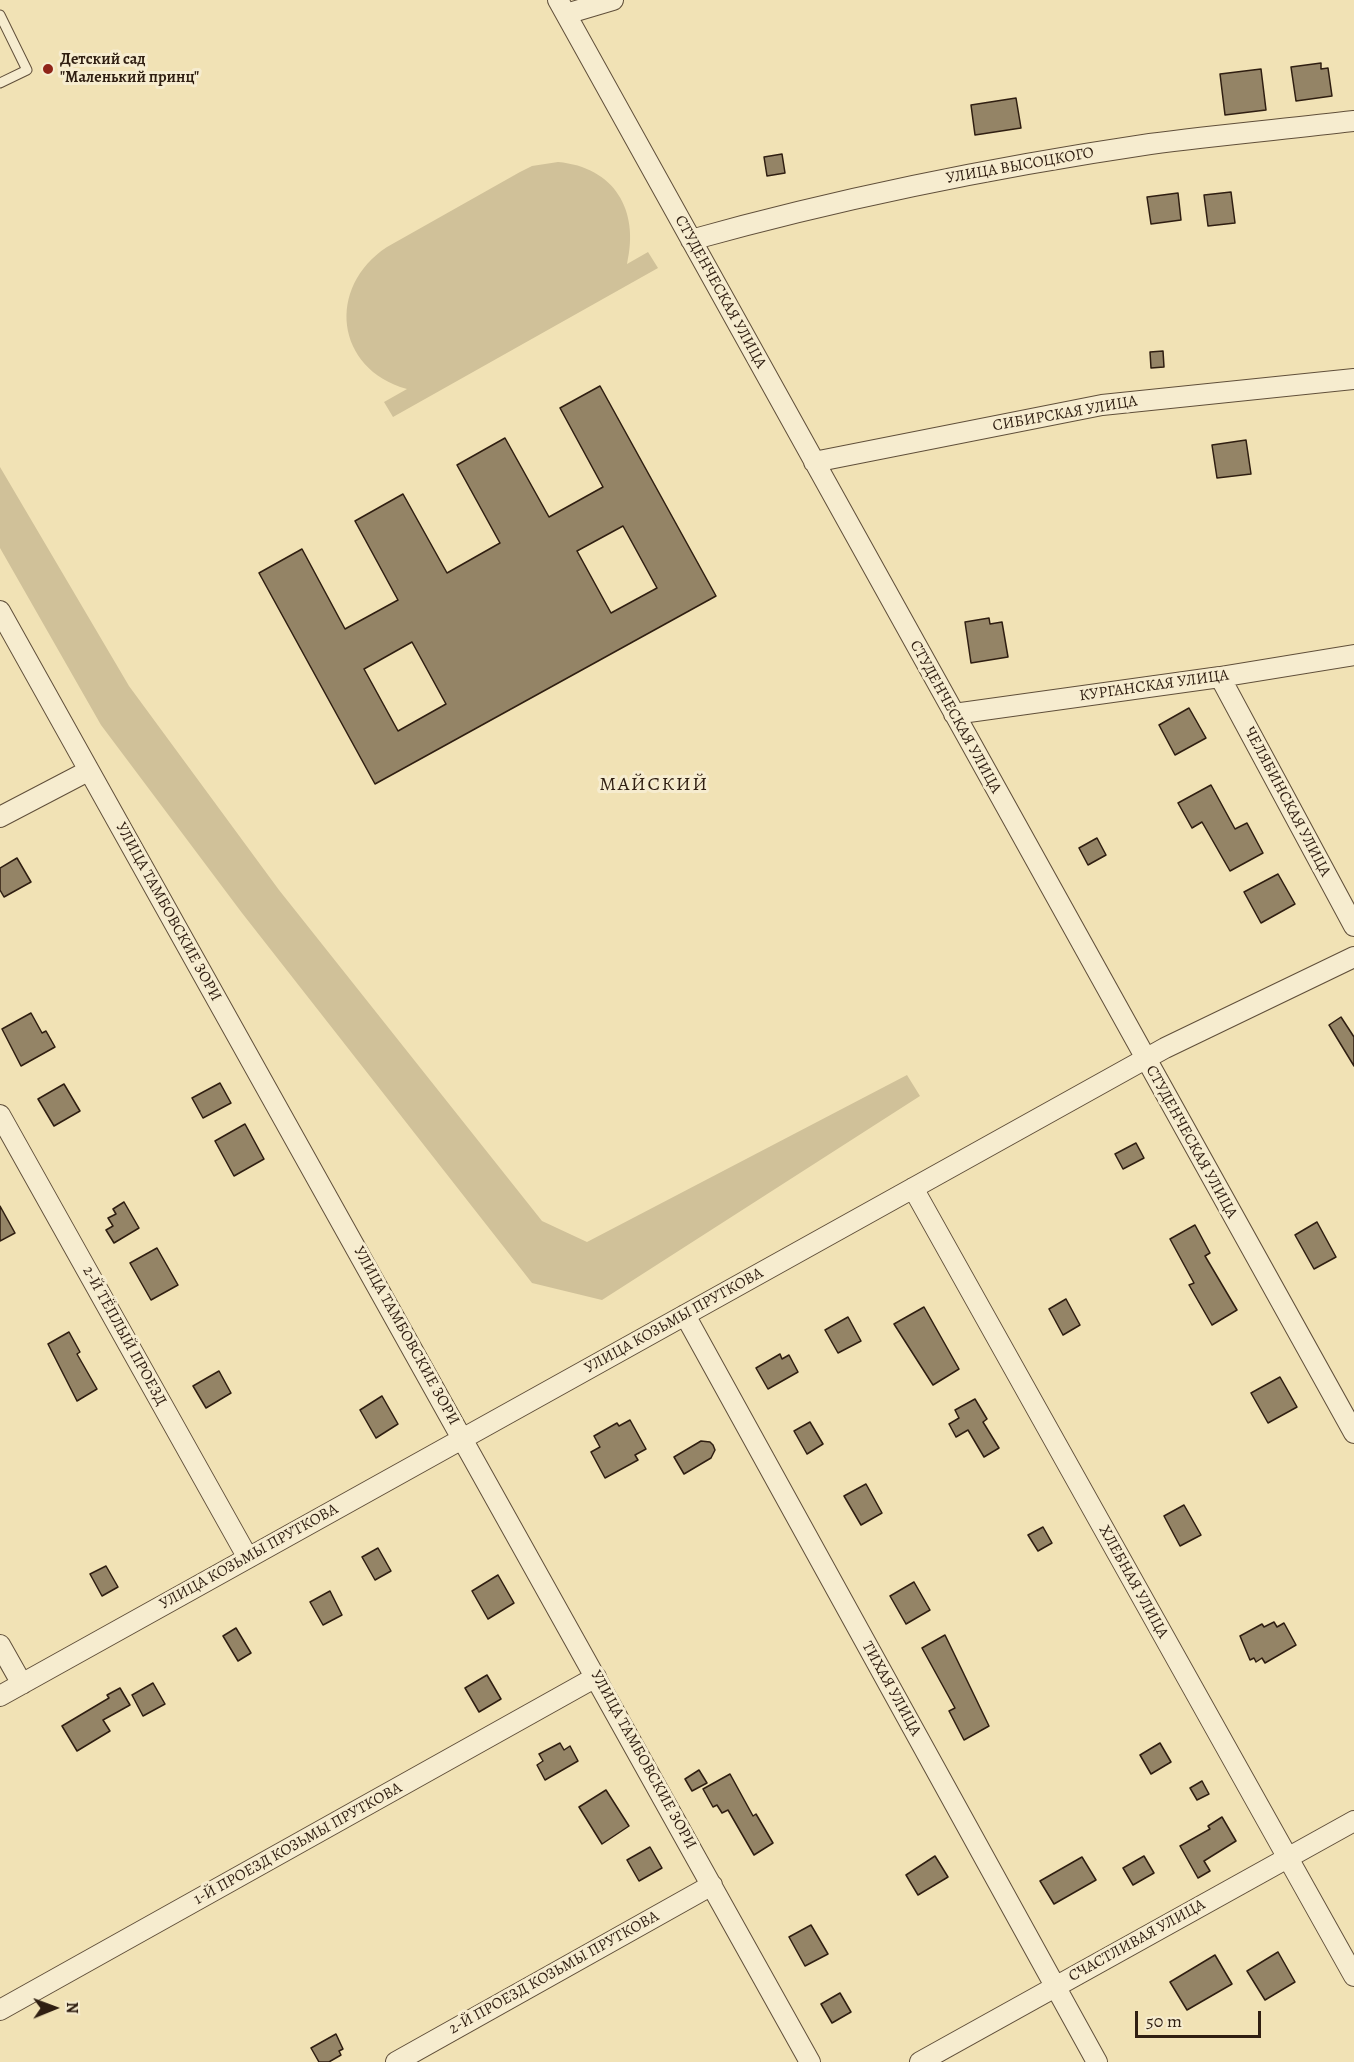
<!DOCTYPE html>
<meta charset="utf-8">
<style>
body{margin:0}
#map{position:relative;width:1354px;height:2062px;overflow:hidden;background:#f1e2b5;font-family:Alegreya,serif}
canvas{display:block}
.north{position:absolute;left:24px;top:1978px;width:60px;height:60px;-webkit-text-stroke:4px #f6eccf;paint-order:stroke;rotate:89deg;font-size:16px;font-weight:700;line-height:24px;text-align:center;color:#2f1e11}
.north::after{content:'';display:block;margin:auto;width:21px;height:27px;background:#2f1e11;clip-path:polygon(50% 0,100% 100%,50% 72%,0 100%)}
.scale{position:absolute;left:1135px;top:2011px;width:126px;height:27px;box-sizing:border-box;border:3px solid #2f1e11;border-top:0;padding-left:8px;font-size:18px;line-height:21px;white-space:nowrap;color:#2f1e11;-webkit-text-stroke:4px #f6eccf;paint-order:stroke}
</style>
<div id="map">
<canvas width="1354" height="2062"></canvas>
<div class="north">N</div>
<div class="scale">50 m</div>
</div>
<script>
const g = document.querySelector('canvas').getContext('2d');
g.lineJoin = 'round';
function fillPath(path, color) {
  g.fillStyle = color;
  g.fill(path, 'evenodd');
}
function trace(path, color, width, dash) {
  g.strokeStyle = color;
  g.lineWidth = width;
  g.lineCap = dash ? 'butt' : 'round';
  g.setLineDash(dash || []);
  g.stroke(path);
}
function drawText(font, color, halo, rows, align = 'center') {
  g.font = font + ' Alegreya,serif';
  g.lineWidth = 6;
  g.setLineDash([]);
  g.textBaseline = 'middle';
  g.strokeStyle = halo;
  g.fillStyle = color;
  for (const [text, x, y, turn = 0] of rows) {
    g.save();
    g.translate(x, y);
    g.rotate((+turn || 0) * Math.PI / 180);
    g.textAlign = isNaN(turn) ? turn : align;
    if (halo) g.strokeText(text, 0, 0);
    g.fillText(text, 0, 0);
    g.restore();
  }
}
fillPath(new Path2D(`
 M558,162C614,167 640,210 627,264L648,252L658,268L393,417L384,402L407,389C335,369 326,287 387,247L520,172L532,166Z
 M0,467L129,686L279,890L542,1221L587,1242L907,1075L920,1096L602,1300L532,1283L242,913L101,725L0,548Z`), '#d0c199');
const building = new Path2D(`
 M1321,63V69L1328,68L1332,96L1296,101L1291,67Z
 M1261,69L1266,110L1225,115L1220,74Z
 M1016,98L1021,128L975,135L971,105Z
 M782,154L785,173L767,176L764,157Z
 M1231,192L1235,223L1208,226L1204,195Z
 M1178,193L1181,220L1151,224L1147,197Z
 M1163,351L1164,367L1151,368L1150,352Z
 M600,386L716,596L375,784L259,573L302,549L345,629L398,600L355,521L403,494L447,573L500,543L457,465L505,438L549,517L603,487L560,408ZM623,526L657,588L611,613L577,551ZM412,642L446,704L398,731L364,669Z
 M1246,440L1251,474L1217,478L1212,445Z
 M989,618L990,624L1002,622L1008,657L971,663L965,622Z
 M1189,708L1206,738L1175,755L1159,725Z
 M1211,785L1235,829L1247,823L1263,853L1230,871L1202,822L1192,828L1178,803Z
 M1097,838L1106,855L1088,865L1079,848Z
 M17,858L31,882L4,897L0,890V868Z
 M1278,874L1295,904L1261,923L1244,892Z
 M31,1013L42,1033L46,1031L55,1047L21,1066L2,1029Z
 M1341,1017L1354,1037V1066L1329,1025Z
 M220,1083L231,1103L203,1118L192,1098Z
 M64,1084L80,1111L54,1126L38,1099Z
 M245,1124L264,1159L234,1176L215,1141Z
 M1136,1143L1144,1158L1123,1169L1115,1154Z
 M124,1202L139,1228L114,1243L106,1230L113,1226L108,1218L116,1214L113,1209Z
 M0,1206L15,1233L0,1241Z
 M1317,1222L1336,1257L1314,1269L1295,1235Z
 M1195,1225L1210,1253L1205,1256L1237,1310L1212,1325L1189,1285L1194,1283L1170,1239Z
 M157,1248L178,1285L151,1300L130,1263Z
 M1066,1299L1080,1325L1063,1335L1049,1309Z
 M924,1307L959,1369L933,1385L894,1324Z
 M848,1317L861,1341L838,1353L825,1330Z
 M69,1332L80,1352L77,1354L97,1389L77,1401L48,1344Z
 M780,1354L782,1359L789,1355L798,1372L768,1389L756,1368Z
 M219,1371L231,1393L206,1408L193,1386Z
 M1280,1377L1297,1407L1268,1423L1251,1393Z
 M382,1396L398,1424L376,1438L360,1410Z
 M975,1399L987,1419L983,1422L999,1448L984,1457L968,1430L956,1437L949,1424L959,1418L955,1410Z
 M630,1420L646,1449L635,1455L638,1460L605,1478L591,1452L600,1447L594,1436L617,1423L619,1426Z
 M810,1422L823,1444L807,1454L794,1431Z
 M701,1441L710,1442L713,1445L715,1450L711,1458L684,1474L674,1457Z
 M866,1484L882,1513L861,1525L844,1496Z
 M1184,1505L1201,1535L1180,1546L1164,1516Z
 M1043,1527L1052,1543L1038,1551L1028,1535Z
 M378,1548L391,1571L375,1580L362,1557Z
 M106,1566L118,1587L102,1596L90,1574Z
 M498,1575L514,1603L488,1619L472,1591Z
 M914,1582L930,1610L906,1624L890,1596Z
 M330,1591L342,1615L323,1625L310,1602Z
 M1274,1622L1277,1627L1284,1623L1296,1645L1265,1663L1262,1658L1256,1662L1254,1658L1250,1660L1240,1636L1262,1624L1264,1627Z
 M236,1628L251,1653L238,1661L223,1636Z
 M945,1635L989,1726L964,1740L949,1711L955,1708L922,1648Z
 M487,1675L501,1699L479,1712L465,1688Z
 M153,1683L165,1704L143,1716L132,1695Z
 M120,1688L130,1705L103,1720L110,1731L77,1751L62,1726L109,1698L107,1695Z
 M560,1743L564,1750L570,1746L578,1761L545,1780L537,1765L543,1761L539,1754Z
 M1160,1743L1171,1762L1151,1774L1140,1755Z
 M699,1770L707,1783L692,1791L685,1779Z
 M730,1774L753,1816L756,1814L773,1843L754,1855L728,1810L722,1813L717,1805L713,1807L703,1789Z
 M1202,1781L1209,1794L1197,1800L1190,1788Z
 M606,1790L629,1826L602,1844L579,1807Z
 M1222,1817L1236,1841L1204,1861L1210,1871L1198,1878L1180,1846L1210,1829L1208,1826Z
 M650,1847L662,1868L639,1881L627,1860Z
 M935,1856L948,1877L918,1895L906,1875Z
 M1144,1856L1154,1873L1133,1885L1123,1868Z
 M1082,1857L1096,1880L1054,1904L1040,1881Z
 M811,1925L828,1954L805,1966L789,1937Z
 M1278,1952L1295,1982L1265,2000L1247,1971Z
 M1215,1955L1232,1984L1187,2010L1170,1982Z
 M840,1993L851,2012L832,2023L821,2004Z
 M336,2034L343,2049L339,2051L341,2055L329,2062H319L311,2048Z`);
fillPath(building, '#948466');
trace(building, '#2f1e11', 1.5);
const lane = new Path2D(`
 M0,15L27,70L0,83`);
const street = new Path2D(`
 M558,0L1354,1433
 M566,14L613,0
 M691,240C841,198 995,167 1150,144C1218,135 1286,129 1354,121
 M814,462L1102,405L1354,379
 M0,611L810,2062
 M1220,677L1354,926
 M954,714L1220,677L1354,655
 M0,817L88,771
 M0,1115L248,1558
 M913,1188L1354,1976
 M685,1315L1097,2062
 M0,1645L22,1684
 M0,1696L1165,1048L1354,957
 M0,2010L596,1677
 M396,2062L712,1885
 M920,2062L1354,1821`);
trace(lane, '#604f3a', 11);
trace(street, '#604f3a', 22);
trace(lane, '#f6eccf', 9);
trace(street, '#f6eccf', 20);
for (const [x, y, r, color] of [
 [48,69,6,"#8f2418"]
]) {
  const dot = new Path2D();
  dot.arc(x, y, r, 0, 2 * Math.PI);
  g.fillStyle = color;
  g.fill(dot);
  trace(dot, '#f6eccf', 2);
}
drawText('bold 16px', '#2f1e11', '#f6eccf', [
 ["Детский сад",60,60],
 ["\"Маленький принц\"",60,78]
], 'left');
drawText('16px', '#2f1e11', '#f6eccf', [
 ["УЛИЦА ВЫСОЦКОГО",1020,166,-10],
 ["СТУДЕНЧЕСКАЯ УЛИЦА",720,292,61],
 ["СИБИРСКАЯ УЛИЦА",1065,414,-10],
 ["КУРГАНСКАЯ УЛИЦА",1154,686,-8],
 ["СТУДЕНЧЕСКАЯ УЛИЦА",955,717,61],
 ["ЧЕЛЯБИНСКАЯ УЛИЦА",1287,802,62],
 ["УЛИЦА ТАМБОВСКИЕ ЗОРИ",168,912,61],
 ["СТУДЕНЧЕСКАЯ УЛИЦА",1191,1142,61],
 ["УЛИЦА КОЗЬМЫ ПРУТКОВА",674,1321,-29],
 ["2-Й ТЁПЛЫЙ ПРОЕЗД",124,1336,61],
 ["УЛИЦА ТАМБОВСКИЕ ЗОРИ",406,1336,61],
 ["УЛИЦА КОЗЬМЫ ПРУТКОВА",249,1557,-29],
 ["ХЛЕБНАЯ УЛИЦА",1133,1582,61],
 ["ТИХАЯ УЛИЦА",891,1689,61],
 ["УЛИЦА ТАМБОВСКИЕ ЗОРИ",643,1760,61],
 ["1-Й ПРОЕЗД КОЗЬМЫ ПРУТКОВА",298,1844,-29],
 ["СЧАСТЛИВАЯ УЛИЦА",1137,1941,-29],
 ["2-Й ПРОЕЗД КОЗЬМЫ ПРУТКОВА",554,1973,-29]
]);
g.letterSpacing = '1.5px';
drawText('20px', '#2f1e11', '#f6eccf', [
 ["МАЙСКИЙ",654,785]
]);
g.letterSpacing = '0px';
</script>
